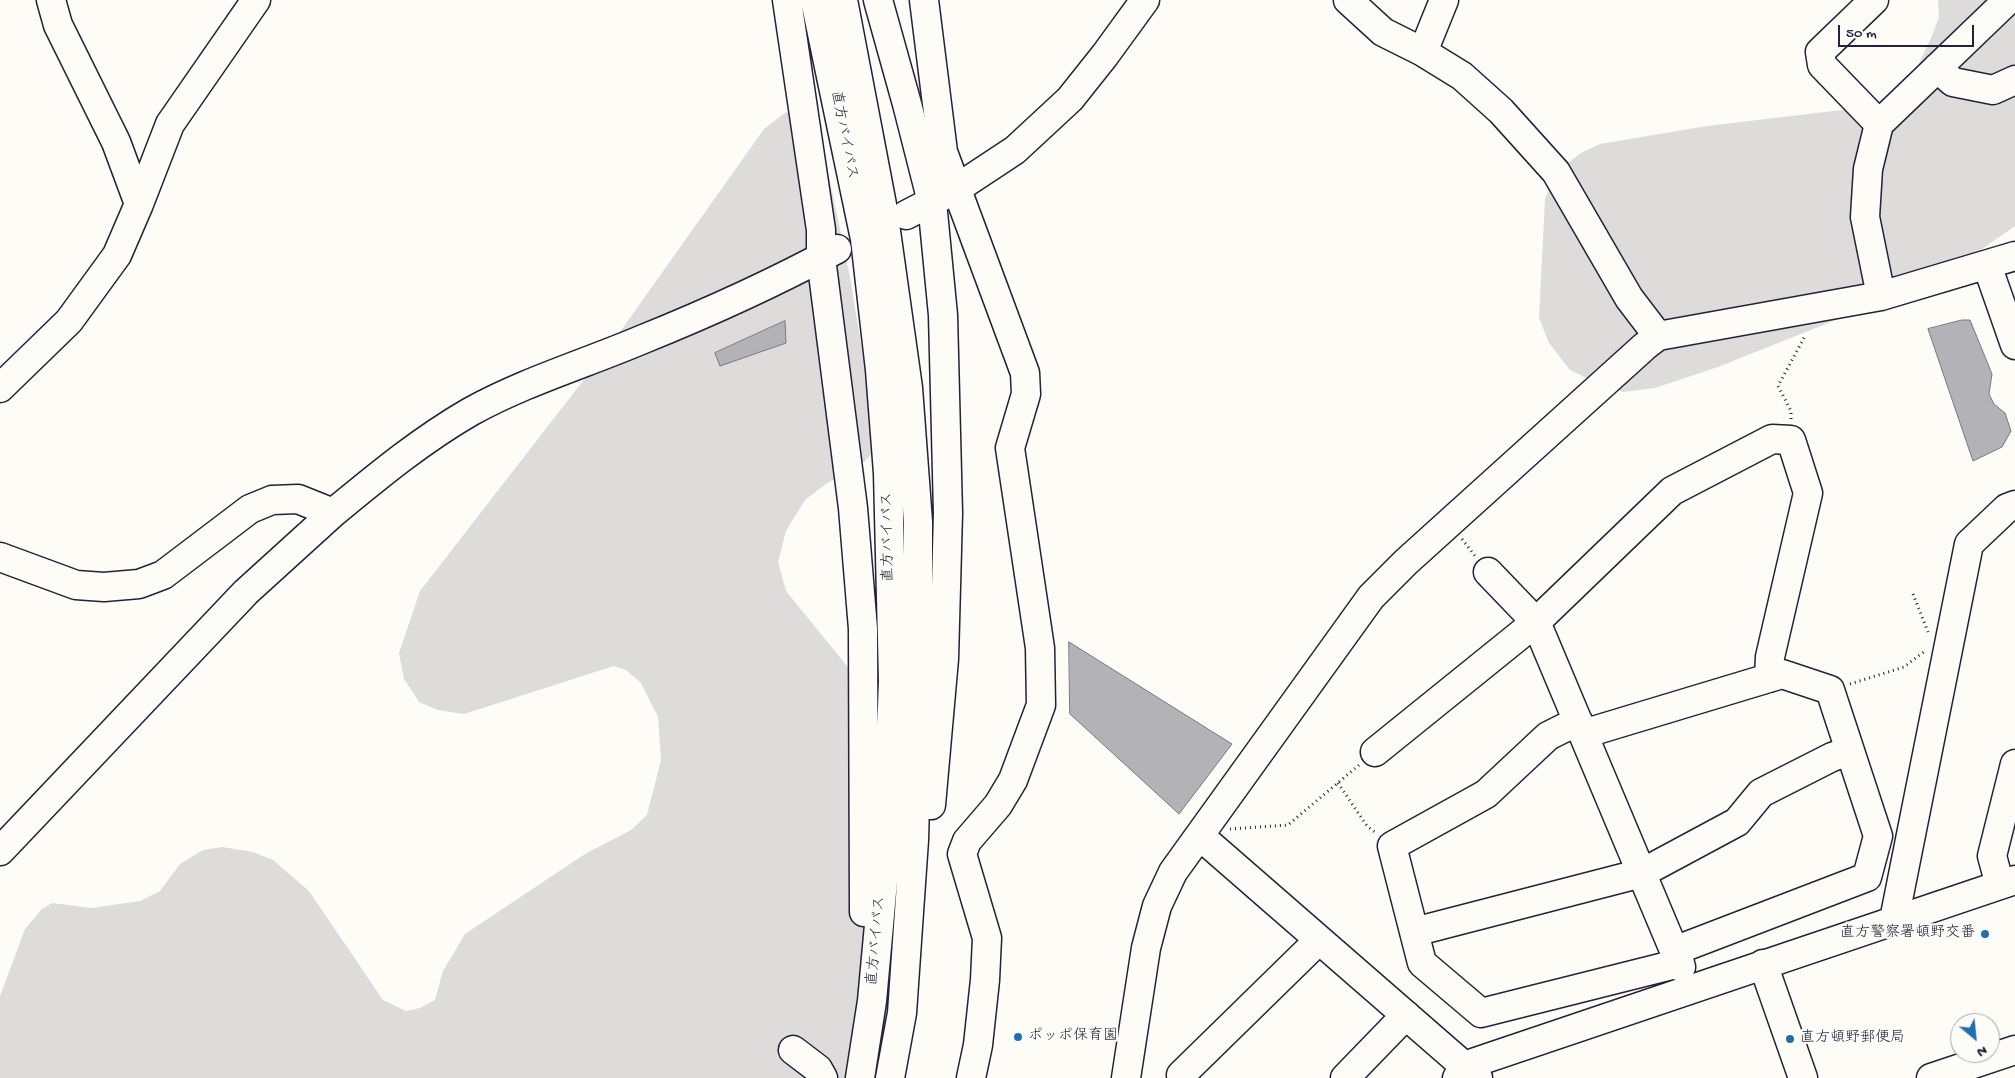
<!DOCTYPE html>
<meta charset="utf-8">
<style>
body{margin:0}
#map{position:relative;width:2015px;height:1078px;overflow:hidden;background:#fdfcf7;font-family:"Gochi Hand",sans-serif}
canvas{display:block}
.north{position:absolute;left:1950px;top:1013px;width:50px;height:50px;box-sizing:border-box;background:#fdfcf7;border:1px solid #a5a5ac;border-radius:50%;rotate:152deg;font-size:14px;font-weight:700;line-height:20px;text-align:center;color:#22223b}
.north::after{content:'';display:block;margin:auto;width:18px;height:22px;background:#1f6fb2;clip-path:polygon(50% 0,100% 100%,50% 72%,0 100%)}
.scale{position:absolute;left:1838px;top:25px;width:136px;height:22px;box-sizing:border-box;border:2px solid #22223b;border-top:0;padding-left:6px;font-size:15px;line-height:18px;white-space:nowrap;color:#22223b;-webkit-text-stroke:4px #fdfcf7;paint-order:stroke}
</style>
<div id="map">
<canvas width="2015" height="1078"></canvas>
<div class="north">N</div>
<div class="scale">50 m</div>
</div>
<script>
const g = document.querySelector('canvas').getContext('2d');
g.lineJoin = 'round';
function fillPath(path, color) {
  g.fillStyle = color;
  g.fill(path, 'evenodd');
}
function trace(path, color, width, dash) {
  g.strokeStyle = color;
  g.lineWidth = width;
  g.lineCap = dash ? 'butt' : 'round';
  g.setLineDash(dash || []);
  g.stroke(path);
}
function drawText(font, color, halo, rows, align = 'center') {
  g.font = font + ' "Gochi Hand","Klee One",sans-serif';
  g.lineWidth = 4.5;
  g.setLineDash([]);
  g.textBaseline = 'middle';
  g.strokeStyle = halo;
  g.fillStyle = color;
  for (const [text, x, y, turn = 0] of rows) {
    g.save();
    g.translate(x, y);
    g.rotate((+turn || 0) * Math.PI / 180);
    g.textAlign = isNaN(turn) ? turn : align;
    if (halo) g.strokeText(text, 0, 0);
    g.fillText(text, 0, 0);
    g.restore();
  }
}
fillPath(new Path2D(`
 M1938,0H2015V226L1962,263L1886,300L1718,367L1655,388L1623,392L1595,382L1570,370L1549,343L1539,318L1545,199L1555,173L1581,153L1600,144L1707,126L1884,105L1900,92L1917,68L1931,38L1939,17Z
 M786,112L795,114L823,148L850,277L877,441L874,451L865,461L826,484L805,500L786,531L778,562L786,591L847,666L871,689L885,713L905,828L884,1078H0V996L25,929L42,909L52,903L92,908L140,901L160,891L180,864L203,850L222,847L253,852L273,860L309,891L383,1000L406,1011L420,1008L435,1000L443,971L465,934L585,854L631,830L647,815L661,760L658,717L641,683L626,670L614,666L464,714L438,710L419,702L404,679L399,653L420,591L610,346L764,129Z`), '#dddcdb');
const water = new Path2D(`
 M1962,320H1970L1992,374L1989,394L1994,404L2005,413L2011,431L2002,447L1973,461L1928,329Z
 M785,321L786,343L720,366L715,353Z
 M1069,642L1232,744L1179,814L1070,714Z`);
fillPath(water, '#b2b2b7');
trace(water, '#787885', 1);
const minor = new Path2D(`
 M51,0L58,25L116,142L139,204
 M924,0L943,152L1025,373L1026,394L1010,448L1040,648L1041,705L1013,780L998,805L967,841L962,854L987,938L985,980L978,1045L971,1078
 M1348,0L1383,32L1423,52L1462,76L1501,111L1556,172L1629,298L1658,336
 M1874,0L1820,52L1822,65L1879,124
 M1423,52L1444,0
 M1937,68L1953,82L1993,90L2015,80
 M906,215L956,189L1015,150L1070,99L1105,55L1145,0
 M1987,265L2015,345
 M1881,296L1865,217L1868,169L1879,124L2008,0
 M0,388L69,321L117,255L139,204L170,124L256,0
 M0,557L76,585L104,587L139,584L163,575L250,509L272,500L298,499L333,513C378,476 420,441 470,412C524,382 584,364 641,340C708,313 774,283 837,249
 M1488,572L1536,622L1681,967
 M1578,721L1548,736L1486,794L1392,846L1422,963L1481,1013L1680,963
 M1583,734L1782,674L1830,690L1878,836L1867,877L1674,951
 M1375,752L1536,622L1672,491L1772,439L1791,440L1808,493L1770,657L1769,678
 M1200,836L1478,1078
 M0,851L246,592L333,513
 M2000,885L1992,856L2015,764
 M1894,920L1969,544L2007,508L2015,505
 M1414,932L1642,873L1737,822L1761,793L1832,757L1850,751
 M1763,964L1803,1078
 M793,1050L818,1069L823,1078
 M1181,1075L1319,940
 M1126,1078L1146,948L1157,906L1173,872L1371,597L1406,562L1645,346L1658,336L1881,296L2015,256
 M1345,1078L1406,1015
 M1457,1078L1464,1066L2015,880
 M1931,1078L2015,1050`);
const highway = new Path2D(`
 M787,0L821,230V258L853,508L863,629L864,912
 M815,0L865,239L880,370L888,473L893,681L887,838L872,1001L860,1078
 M843,0L883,210L908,388L918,522V696L914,840L902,1013L890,1078
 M878,0L907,104L932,202L943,315L948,513L944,659L931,805`);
trace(minor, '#22223b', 31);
trace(highway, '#22223b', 31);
trace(new Path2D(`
 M1791,419V411L1778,386L1805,336
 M1462,539L1475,556
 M1913,594L1928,632
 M1850,684L1904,667L1925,651
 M1338,783L1367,826L1376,833
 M1230,829L1288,825L1359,765`), '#22223b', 3, [1, 4]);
trace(minor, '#fdfcf7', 28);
trace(highway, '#fdfcf7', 28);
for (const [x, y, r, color] of [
 [1985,934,5,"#1f6fb2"],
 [1018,1037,5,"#1f6fb2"],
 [1790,1039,5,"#1f6fb2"]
]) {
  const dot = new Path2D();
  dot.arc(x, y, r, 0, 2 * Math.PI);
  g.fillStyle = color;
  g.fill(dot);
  trace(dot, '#fdfcf7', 2);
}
drawText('15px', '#22223b', '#fdfcf7', [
 ["直方バイパス",843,135,79],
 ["直方バイパス",889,537,-91],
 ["直方バイパス",877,941,-85]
]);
drawText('15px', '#22223b', '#fdfcf7', [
 ["直方警察署頓野交番",1975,934,"right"],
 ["ポッポ保育園",1028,1037],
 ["直方頓野郵便局",1800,1039]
], 'left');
</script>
